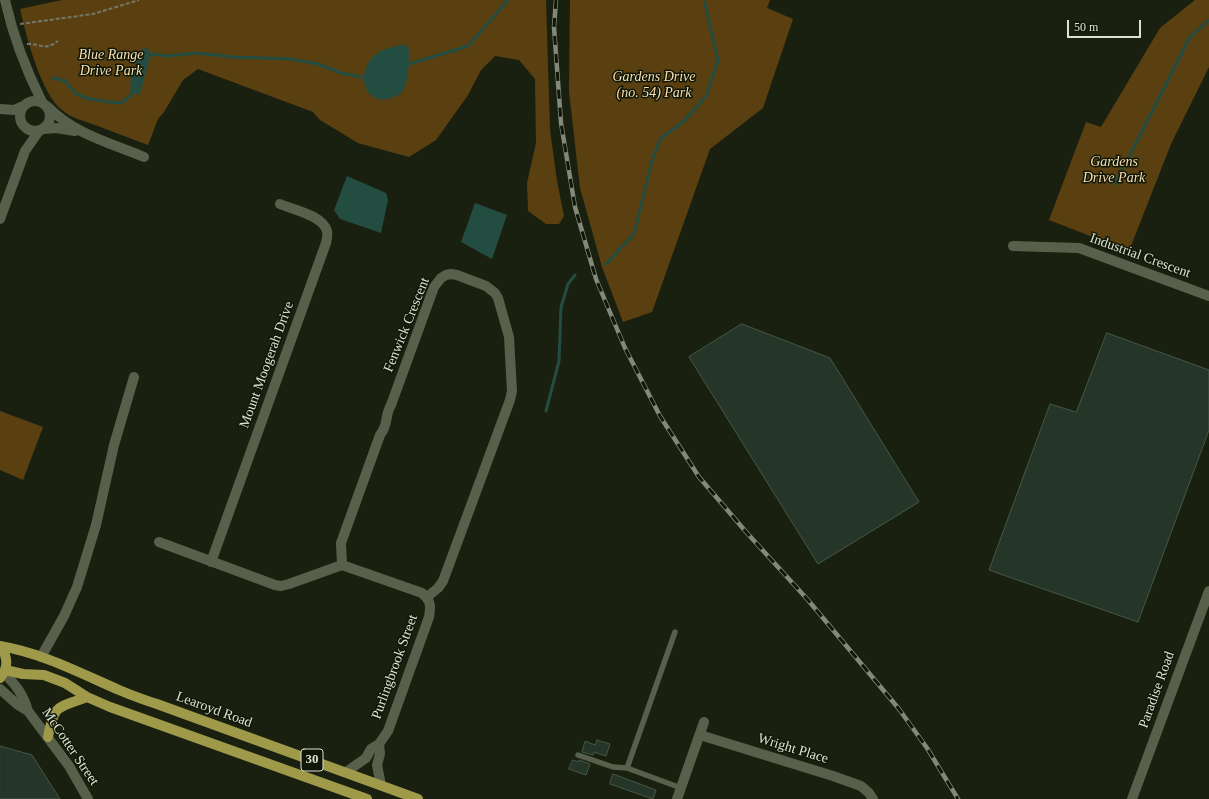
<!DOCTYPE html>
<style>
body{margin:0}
#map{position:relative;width:1209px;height:799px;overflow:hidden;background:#1a200f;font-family:"Times New Roman",serif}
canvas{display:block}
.scale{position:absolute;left:1067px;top:20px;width:74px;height:18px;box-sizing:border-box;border:2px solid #dce1d6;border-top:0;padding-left:5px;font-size:12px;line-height:14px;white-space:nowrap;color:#dce1d6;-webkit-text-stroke:3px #111706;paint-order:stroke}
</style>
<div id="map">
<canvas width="1209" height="799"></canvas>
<div class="scale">50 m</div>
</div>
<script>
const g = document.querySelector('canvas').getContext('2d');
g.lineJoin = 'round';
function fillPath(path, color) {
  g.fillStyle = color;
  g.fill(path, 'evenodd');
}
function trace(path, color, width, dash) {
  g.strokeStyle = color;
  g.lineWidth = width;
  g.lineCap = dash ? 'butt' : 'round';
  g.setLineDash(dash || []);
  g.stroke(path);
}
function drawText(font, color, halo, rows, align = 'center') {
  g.font = font + ' "Times New Roman",serif';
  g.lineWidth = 3;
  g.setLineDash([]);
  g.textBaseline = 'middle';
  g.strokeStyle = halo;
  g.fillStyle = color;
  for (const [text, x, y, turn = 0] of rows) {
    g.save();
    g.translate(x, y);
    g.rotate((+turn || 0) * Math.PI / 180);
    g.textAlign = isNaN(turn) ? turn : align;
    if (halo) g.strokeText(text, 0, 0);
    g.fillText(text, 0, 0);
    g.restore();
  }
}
fillPath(new Path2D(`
 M62,0H546L550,130L557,181L564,216L559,224H546L528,211L527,183L536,143L535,79L519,60L495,56L481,70L468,95L436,140L409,157L358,143L320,120L313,112L198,69L183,80L164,112L158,119L148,145C130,138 113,132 95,125C84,121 71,118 62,110C41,94 26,35 20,9Z
 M570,0H770L767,8L793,19L763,108L710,149L652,312L623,322L602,267L580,188L569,92Z
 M1195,0H1209V67L1171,144L1129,251L1049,220L1086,122L1101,127L1160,28Z
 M0,411L43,427L23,480L0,470Z`), '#5a4011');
fillPath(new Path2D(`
 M403,44L407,46L409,50C409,62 409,83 402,92C399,95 395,97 391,98C362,108 354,67 379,52C386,48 395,47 403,44Z
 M147,48L151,53L140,94L136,95L131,92C128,78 136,61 142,49Z
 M347,176L386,193L388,200L381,233L340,219L334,210Z
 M475,203L507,215L492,259L461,242Z`), '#244d42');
trace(new Path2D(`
 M148,57L154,54L168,56L197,53L233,57L291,59L318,64L341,73L366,78
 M406,66L412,63L468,46L508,0
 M53,78L65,81L76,94L90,99L109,102L121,103L130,96L133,88
 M1115,184L1190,37L1209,20
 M606,264L634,234L652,160L661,138L683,122L706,96L718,60L704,0
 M546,411L559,361L561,307L568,284L575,275`), '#244d42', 3);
const building = new Path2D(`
 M742,324L830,358L919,502L818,564L689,357Z
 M1107,333L1209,370V430L1138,622L989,570L1050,404L1076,412Z
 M597,740L610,744L606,756L594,752L593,755L582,752L585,741L595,745Z
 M0,746L32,755L60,799H0Z
 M573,760L579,762V760L590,764L586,775L569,769Z
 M613,774L656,790L653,799L610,784Z`);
fillPath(building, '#253628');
trace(building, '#455748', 1);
trace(new Path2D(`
 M20,24L93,14L139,0
 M27,44C42,43 43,52 58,41`), '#73786a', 2, [4, 2]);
trace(new Path2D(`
 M675,632L627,768L681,788
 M578,755L613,767L627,768`), '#58604c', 5.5);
trace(new Path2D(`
 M5,0C13,36 26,70 42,102
 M20 116a15 15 0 1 1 30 0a15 15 0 1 1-30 0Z
 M48,107C76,135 108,142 144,157
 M0,109L14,110L23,106
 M44,129L56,128L75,131
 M0,219L25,151L39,131
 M1013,246L1079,248L1209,296
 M159,542L275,585L281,586L289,584L342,565L422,593C431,601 431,606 429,617L388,731L379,744L371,749L366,758L346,772
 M211,562L326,243C327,239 328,235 327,231C322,215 294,210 280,204
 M342,565L341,543L380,435C389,424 384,417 391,405L434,287L441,278L446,275L451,274L457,275L486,286L495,293L498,298L509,337L512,391L510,400L443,581L438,588L427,597
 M41,657L64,616L77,587L96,525L114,445L134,377
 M4,673C16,685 23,694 28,711L69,766L88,799
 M0,689L18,705L28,711
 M700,735L833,776L861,786L869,793L873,799
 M379,744L380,754L377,765L381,785
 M677,799L704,722`), '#58604c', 10);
trace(new Path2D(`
 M1132,799L1209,591`), '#58604c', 10);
trace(new Path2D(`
 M0,646C42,653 80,673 119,690C131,695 144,700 157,704L418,799
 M0,646C8,657 9,667 0,678
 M5,670L23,674L44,675L65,683L87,697L110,707L367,799
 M48,737C54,703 58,708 87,697`), '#9f9a4a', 10);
const rail = new Path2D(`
 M556,0L554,27L561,123L575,207L596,279L625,348L660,416L699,477L747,533L808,600L899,709L927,748L958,799`);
trace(rail, '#82887a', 4.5);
trace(rail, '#111706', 3, [9]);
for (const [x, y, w] of [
 [312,760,22]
]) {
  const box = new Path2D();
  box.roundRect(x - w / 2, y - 11, w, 22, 3);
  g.fillStyle = '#111706';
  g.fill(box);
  trace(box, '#dce1d6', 1);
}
drawText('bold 13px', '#dce1d6', null, [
 ["30",312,760]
]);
drawText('italic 14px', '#f9deb4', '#111706', [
 ["Blue Range",111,55],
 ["Drive Park",111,71],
 ["Gardens Drive",654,77],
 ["(no. 54) Park",654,93],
 ["Gardens",1114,162],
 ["Drive Park",1114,178]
]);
drawText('14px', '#dce1d6', '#111706', [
 ["Industrial Crescent",1140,256,20],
 ["Fenwick Crescent",407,325,-68],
 ["Mount Moogerah Drive",267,365,-70],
 ["Purlingbrook Street",395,667,-70],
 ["Paradise Road",1157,690,-70],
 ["Learoyd Road",214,710,20],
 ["McCotter Street",70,747,56],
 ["Wright Place",793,749,17]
]);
</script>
